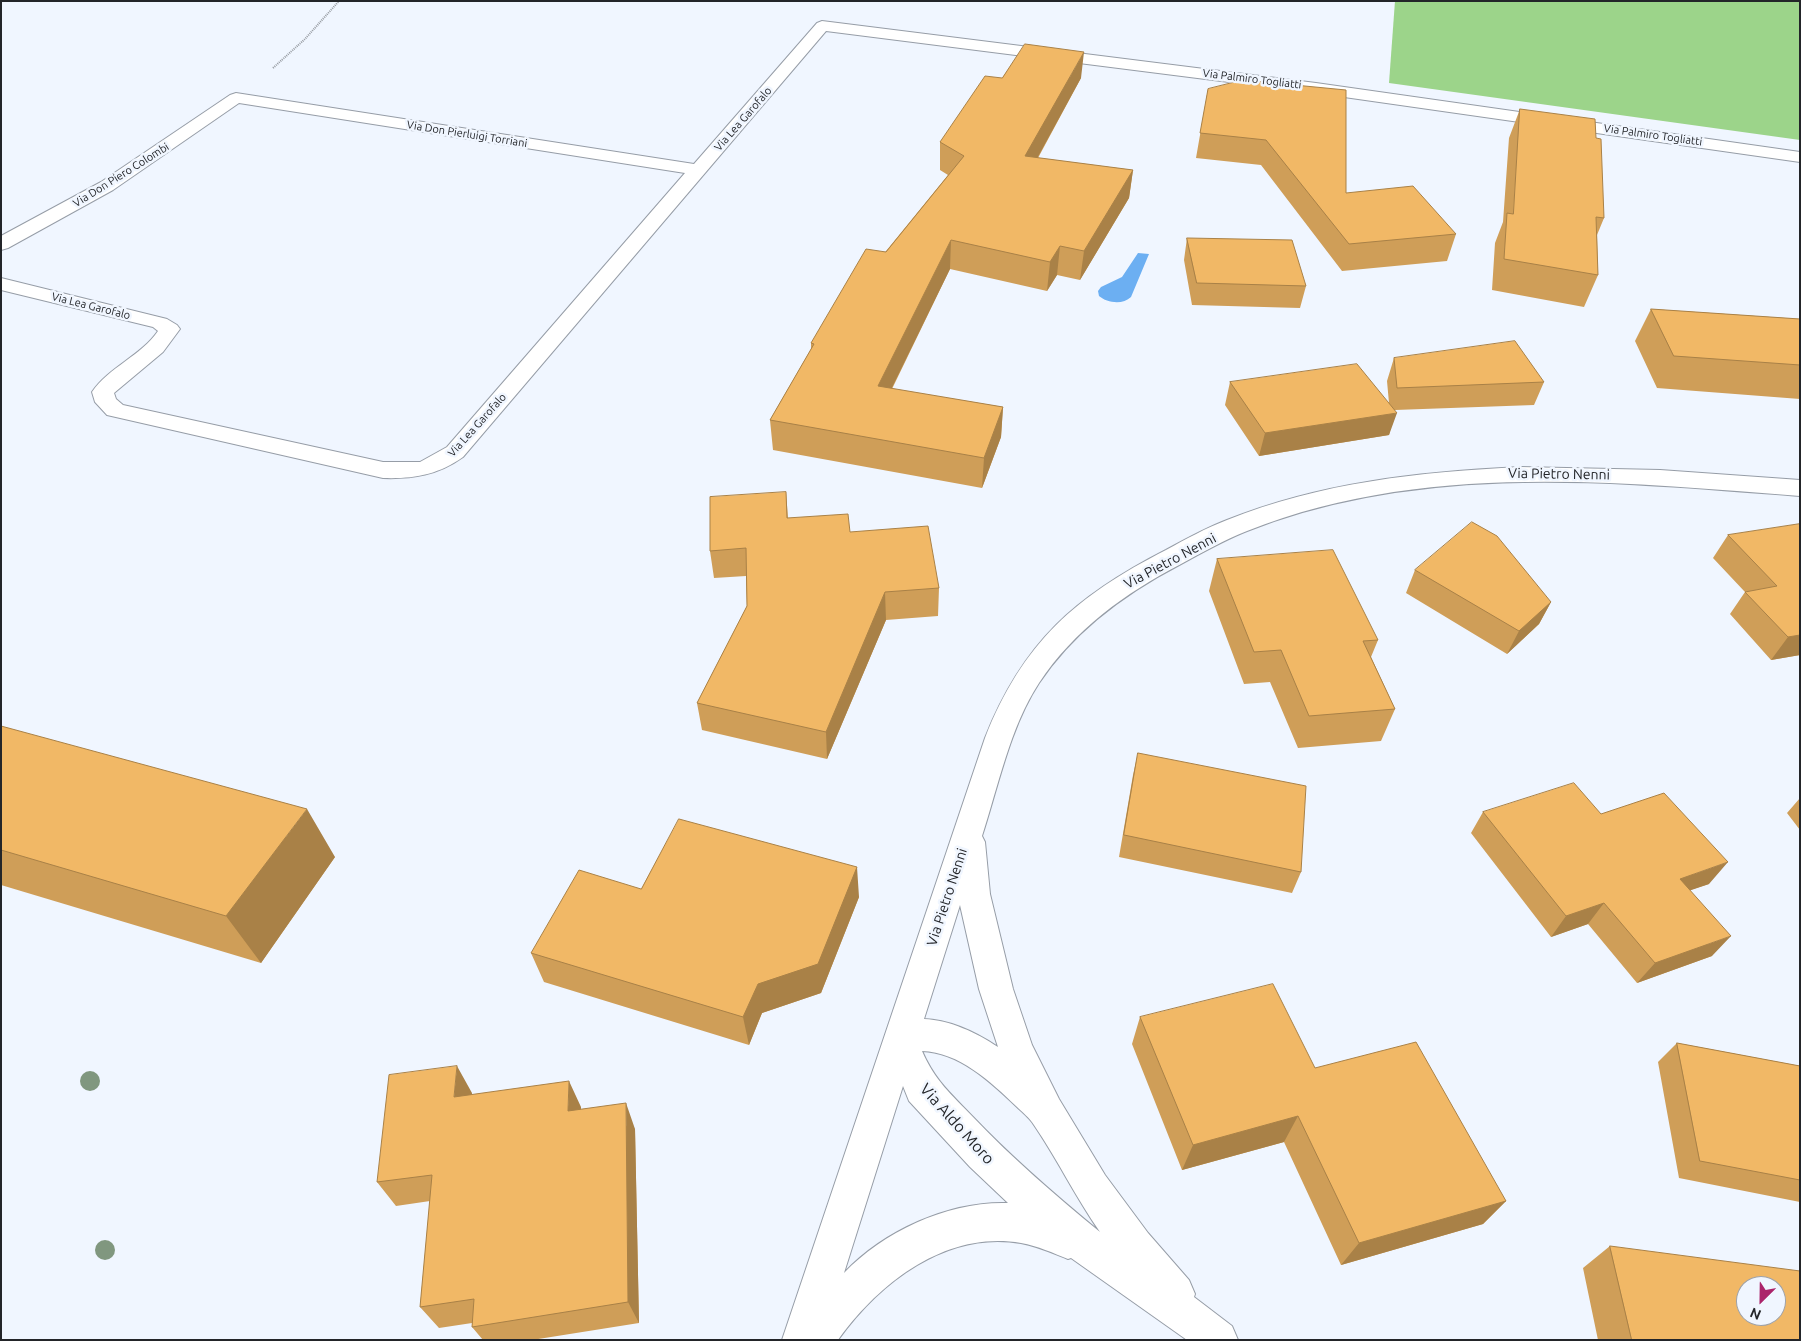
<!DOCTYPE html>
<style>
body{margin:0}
#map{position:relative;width:1801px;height:1341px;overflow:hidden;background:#f0f6ff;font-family:Ubuntu,sans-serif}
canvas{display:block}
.frame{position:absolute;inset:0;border:2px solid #232529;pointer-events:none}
.north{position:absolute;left:1736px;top:1276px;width:50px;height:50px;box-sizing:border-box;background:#f0f6ff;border:1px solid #9ea2a9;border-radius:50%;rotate:203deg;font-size:14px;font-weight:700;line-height:20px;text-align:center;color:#232529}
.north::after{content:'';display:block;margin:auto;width:18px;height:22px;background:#ab246b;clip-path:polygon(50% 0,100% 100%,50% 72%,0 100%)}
</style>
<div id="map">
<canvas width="1801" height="1341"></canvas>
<div class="frame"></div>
<div class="north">N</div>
</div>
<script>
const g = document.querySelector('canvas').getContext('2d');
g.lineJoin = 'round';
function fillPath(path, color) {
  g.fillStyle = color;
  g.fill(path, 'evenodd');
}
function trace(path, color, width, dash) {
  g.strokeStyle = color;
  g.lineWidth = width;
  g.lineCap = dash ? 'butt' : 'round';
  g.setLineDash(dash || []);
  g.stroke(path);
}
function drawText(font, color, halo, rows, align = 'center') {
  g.font = font + ' Ubuntu,sans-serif';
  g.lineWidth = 5;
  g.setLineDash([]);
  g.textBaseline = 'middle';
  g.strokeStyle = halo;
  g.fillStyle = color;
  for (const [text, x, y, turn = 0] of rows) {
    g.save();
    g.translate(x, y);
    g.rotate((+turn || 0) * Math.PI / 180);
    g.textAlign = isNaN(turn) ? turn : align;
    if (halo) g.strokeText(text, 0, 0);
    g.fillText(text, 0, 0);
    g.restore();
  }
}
fillPath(new Path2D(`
 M1395,1H1800V140L1389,83Z`), '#9cd48a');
fillPath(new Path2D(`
 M1138,253L1149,254L1131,297C1123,305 1107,303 1099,296L1098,291L1101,287L1122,277Z`), '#6caff2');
const minor = new Path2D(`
 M822,21L1316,83L1800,152V162L1316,93L826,31L463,457C438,475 413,479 383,478L107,415L95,402L92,392C109,367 141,356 158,331L153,327L1,290V278L167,319L177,325L180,329L163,352L114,393L116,399L123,405L383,462H420L447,447L685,173L239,103L113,190L8,248L1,250V236L101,182L230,95L236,93L694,164L817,23Z
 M1520,467L1660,470L1800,480V496C1617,482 1422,461 1247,531C1224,540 1203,552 1181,564C1125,593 1074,630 1039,683C1010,727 998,787 982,836L985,842L990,894L1013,989L1032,1045L1059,1099L1105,1175L1148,1233L1189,1280L1195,1294L1194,1297L1232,1326L1238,1340H1187L1071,1258L1068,1259C1053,1253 1038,1246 1021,1243C946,1230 879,1283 838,1340H782L985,738C1023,642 1076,596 1166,550C1186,539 1206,528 1227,520C1321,482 1421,472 1520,467ZM960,905L979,989L998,1047C977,1033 950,1020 924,1019ZM922,1051C959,1052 991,1082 1016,1106C1022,1112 1030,1118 1034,1125C1058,1160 1076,1198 1100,1232C1056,1196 1013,1159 973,1117C951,1094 935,1081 922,1051ZM903,1086L909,1101L970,1167L1008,1203C949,1201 884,1231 844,1273Z`);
trace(minor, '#969da7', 2);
trace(new Path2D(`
 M273,68L305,39L339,1`), '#969ba1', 2, [1, 1]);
fillPath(minor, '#fff');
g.fillStyle = '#80977f';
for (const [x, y] of [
 [90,1081],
 [105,1250]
]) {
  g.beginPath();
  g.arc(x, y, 10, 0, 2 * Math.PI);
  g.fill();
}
fillPath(new Path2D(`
 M1002,78H1081L1038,158L1133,170L1129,198L1080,280L1057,275L1047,291L950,269L892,389L1003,407L1001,437L982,488L773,450L770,420L811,349V343L948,175L940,170V142Z
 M1208,89L1346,193L1456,234L1447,261L1342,271L1261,165L1196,158Z
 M1520,109L1596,138L1604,218L1597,235L1598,275L1584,307L1492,290L1495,243L1503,222L1509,138Z
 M1187,238L1306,286L1300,308L1192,305L1184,260Z
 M1651,309L1800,319V399L1657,388L1635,341Z
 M1394,358L1544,382L1534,405L1395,410L1389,435L1259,456L1225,405L1230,382L1389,403L1387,381Z
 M786,492L788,518L850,532L939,588L938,616L886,620L827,759L702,730L697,703L747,606L746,576L714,578L710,551Z
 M1800,524V655L1771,660L1730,614L1745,592L1713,558L1728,535Z
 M1217,559L1378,640L1371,657L1395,709L1381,741L1298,748L1270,682L1244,684L1209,591Z
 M1415,570L1551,602L1539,624L1507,654L1406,593Z
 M1,726L335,857L261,963L1,885Z
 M1138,753L1301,872L1292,893L1119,857L1133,775Z
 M1800,798V830L1787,813Z
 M1483,812L1601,814L1709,884L1690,890L1712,956L1637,983L1588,924L1551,937L1471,833Z
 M641,889L859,897L821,993L762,1013L749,1045L544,982L531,953Z
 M1140,1017L1315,1068L1506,1201L1483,1224L1341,1265L1284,1142L1182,1170L1132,1044Z
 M1677,1043L1800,1066V1202L1679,1178L1658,1062Z
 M472,1093V1095L581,1107V1110L635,1129L639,1323L532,1340H483L472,1327V1323L439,1328L420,1307L430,1201L396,1206L377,1182Z
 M1610,1246L1800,1340H1598L1583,1268Z`), '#cf9e58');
fillPath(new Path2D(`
 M1084,52L1081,78L1023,184L1025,156Z
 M1133,170L1129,198L1080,280L1084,251Z
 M951,240L950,269L878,416V386Z
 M1060,246L1057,275L1047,291L1050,262Z
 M1003,407L1001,437L982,488L984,458Z
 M1397,413L1389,435L1259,456L1265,433Z
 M885,592L886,620L827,759L826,732Z
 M1551,602L1539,624L1507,654L1519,631Z
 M1800,635V655L1771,660L1788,637Z
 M307,809L335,857L261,963L226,916Z
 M1728,862L1709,884L1662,900L1680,879Z
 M857,867L859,897L821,993L762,1013L749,1045L743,1017L758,984Z
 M1604,903L1588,924L1551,937L1566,916Z
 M1731,936L1712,956L1637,983L1655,963Z
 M457,1066L472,1093L470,1123L454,1097Z
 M569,1081L581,1107L580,1137L568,1111Z
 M626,1103L635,1129L639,1323L628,1302Z
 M1298,1116L1284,1142L1182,1170L1193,1145Z
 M1506,1201L1483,1224L1341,1265L1359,1243Z`), '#a98147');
const building = new Path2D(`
 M1025,44L1084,52L1025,156L1133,170L1084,251L1060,246L1050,262L951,240L878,386L1003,407L984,458L770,420L814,344L811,343L866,249L886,252L964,156L940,142L985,76L1002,78Z
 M1243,80L1346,90V193L1413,186L1456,234L1349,244L1266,140L1200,133L1208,89Z
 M1520,109L1595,119L1596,138L1601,139L1604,218L1596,217L1598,275L1504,259L1507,213L1513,214Z
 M1187,238L1292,240L1306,286L1197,283Z
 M1651,309L1800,319V365L1674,356Z
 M1515,341L1544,382L1397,388L1394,358Z
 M1357,364L1397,413L1265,433L1230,382Z
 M786,492L787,518L848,514L850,532L928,526L939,588L885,592L826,732L697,703L747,606L746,548L710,551V497Z
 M1472,522L1497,536L1551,602L1519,631L1415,570Z
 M1800,524V635L1788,637L1745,592L1777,586L1728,535Z
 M1333,550L1378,640L1363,641L1395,709L1309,716L1281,650L1254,652L1217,559Z
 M1,726L307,809L226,916L1,850Z
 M1138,753L1306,786L1301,872L1124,835Z
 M1574,783L1601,814L1664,793L1728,862L1680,879L1731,936L1655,963L1604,903L1566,916L1483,812Z
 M679,819L857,867L818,964L758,984L743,1017L531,953L579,870L641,889Z
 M1273,984L1315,1068L1416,1042L1506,1201L1359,1243L1298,1116L1193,1145L1140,1017Z
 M1677,1043L1800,1066V1180L1700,1161Z
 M457,1066L454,1097L569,1081L568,1111L626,1103L628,1302L472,1327L474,1299L420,1307L432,1175L377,1182L389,1075Z
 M1610,1246L1800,1271V1340H1632ZM1746,1286H1776V1316H1746Z`);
fillPath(building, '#f1b866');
trace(building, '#a98147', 1);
drawText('11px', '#232529', '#f0f6ff', [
 ["Via Palmiro Togliatti",1252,79,7],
 ["Via Lea Garofalo",743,119,-49],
 ["Via Don Pierluigi Torriani",467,134,9],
 ["Via Palmiro Togliatti",1653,135,8],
 ["Via Don Piero Colombi",121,175,-32],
 ["Via Lea Garofalo",91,306,14],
 ["Via Lea Garofalo",477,425,-48]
]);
drawText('14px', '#232529', '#f0f6ff', [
 ["Via Pietro Nenni",1559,474,1],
 ["Via Pietro Nenni",1170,561,-28],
 ["Via Pietro Nenni",947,897,-72]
]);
drawText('16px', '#232529', '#f0f6ff', [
 ["Via Aldo Moro",957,1124,48]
]);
</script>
